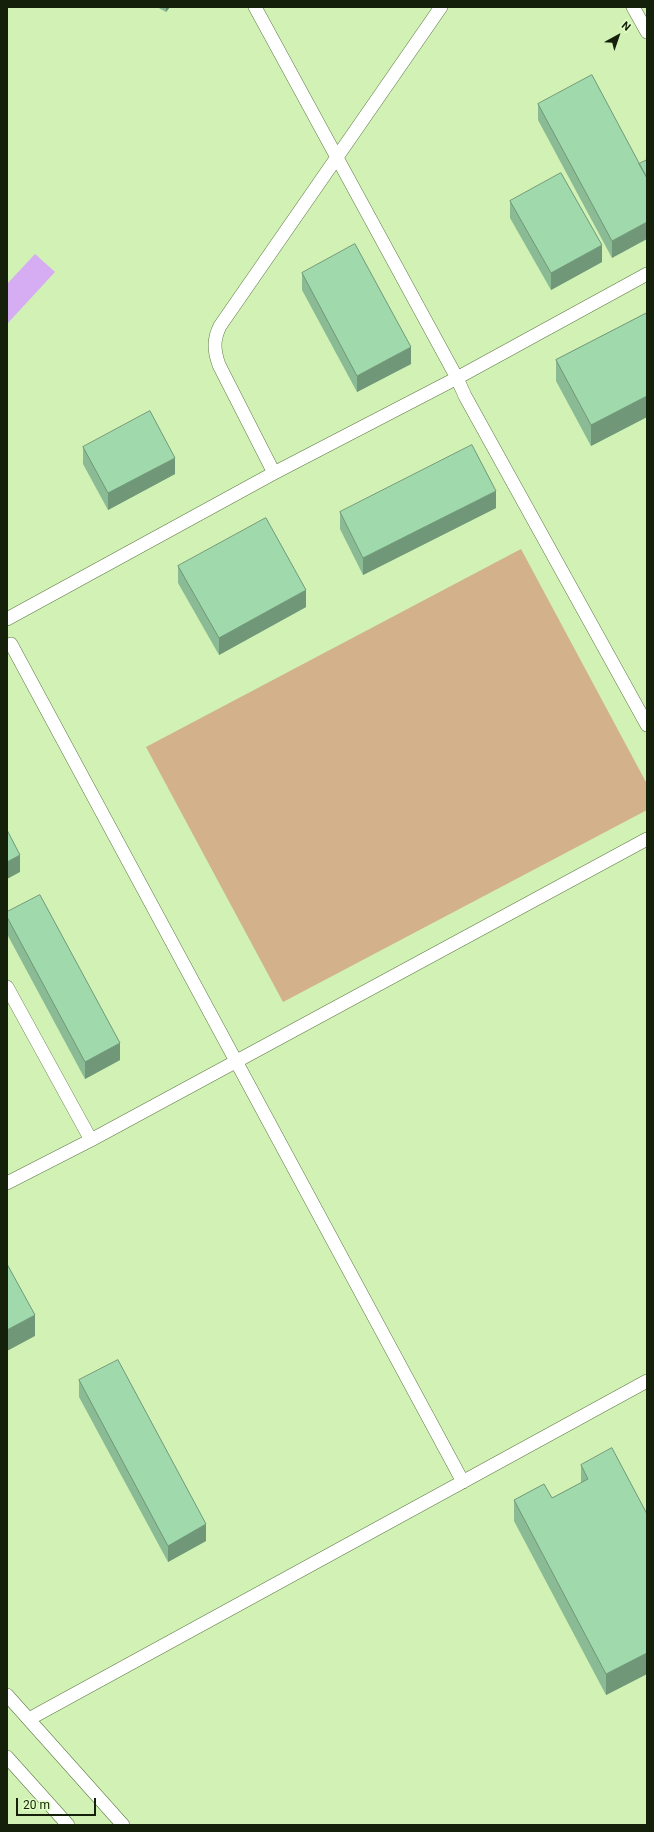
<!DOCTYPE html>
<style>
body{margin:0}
#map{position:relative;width:654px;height:1832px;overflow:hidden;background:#d1f1b5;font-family:Roboto,sans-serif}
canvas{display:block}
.frame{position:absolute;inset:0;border:8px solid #15200a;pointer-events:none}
.north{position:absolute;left:598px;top:16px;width:40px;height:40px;-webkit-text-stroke:3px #deffc2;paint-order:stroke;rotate:40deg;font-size:11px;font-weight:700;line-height:16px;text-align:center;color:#15200a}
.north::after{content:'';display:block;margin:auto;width:14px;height:18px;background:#15200a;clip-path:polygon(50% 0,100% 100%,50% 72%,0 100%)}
.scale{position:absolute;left:16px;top:1798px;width:80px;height:18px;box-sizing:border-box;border:2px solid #15200a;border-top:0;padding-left:5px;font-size:12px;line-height:14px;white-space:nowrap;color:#15200a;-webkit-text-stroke:3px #deffc2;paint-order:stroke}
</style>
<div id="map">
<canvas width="654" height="1832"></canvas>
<div class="frame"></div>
<div class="north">N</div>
<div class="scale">20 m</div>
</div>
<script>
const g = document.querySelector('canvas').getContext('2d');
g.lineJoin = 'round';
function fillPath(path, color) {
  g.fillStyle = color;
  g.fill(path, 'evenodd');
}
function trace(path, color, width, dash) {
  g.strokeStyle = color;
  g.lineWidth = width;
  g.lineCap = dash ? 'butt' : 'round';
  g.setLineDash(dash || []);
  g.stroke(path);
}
fillPath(new Path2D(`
 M521,549L647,784V810L283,1002L146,747Z`), '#d2b18b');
fillPath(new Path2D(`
 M35,254L55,272L7,324V284Z`), '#d6adf3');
const service = new Path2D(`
 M255,7L457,378L465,396L647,725
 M633,7L647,32
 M274,473L219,365C214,351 213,340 220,326L441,7
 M7,619L274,473L457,378L647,274
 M11,644L463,1482
 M7,987L91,1140
 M7,1183L91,1140L647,839
 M7,1695L123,1825
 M29,1719L647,1381
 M7,1757L68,1825`);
trace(service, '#5e7943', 14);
trace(service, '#fff', 13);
fillPath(new Path2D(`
 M157,7H170L166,12Z
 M538,104L639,164L612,258L538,120Z
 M510,201L602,262L551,290L510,218Z
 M302,273L411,364L357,392L302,290Z
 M647,313V417L591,446L556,381V360Z
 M83,447L175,474L108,510L83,464Z
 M496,508L363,575L340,529V512Z
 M178,566L306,607L219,655L178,583Z
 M7,912L120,1060L85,1079L7,934Z
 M79,1380L206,1541L168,1562L79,1397Z
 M581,1465L647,1514V1674L606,1695L514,1521V1500L552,1498L581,1483Z`), '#8abb94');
fillPath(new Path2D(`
 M166,7H170L166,12Z
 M647,222V239L612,258V241Z
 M602,245V262L551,290V273Z
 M411,347V364L357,392V376Z
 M647,396V417L591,446V425Z
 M175,458V474L108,510V493Z
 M496,491V508L363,575V558Z
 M306,590V607L219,655V638Z
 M20,855V872L7,879V862Z
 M120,1043V1060L85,1079V1062Z
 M35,1315V1336L7,1351V1330Z
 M206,1524V1541L168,1562V1546Z
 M647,1653V1674L606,1695V1674Z`), '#709878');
const building = new Path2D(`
 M592,75L647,178V222L612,241L538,104Z
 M647,160V178L639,164Z
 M561,173L602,245L551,273L510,201Z
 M355,244L411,347L357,376L302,273Z
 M647,313V396L591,425L556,360Z
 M150,411L175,458L108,493L83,447Z
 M472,445L496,491L363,558L340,512Z
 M266,518L306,590L219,638L178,566Z
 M7,830L20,855L7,862Z
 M40,895L120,1043L85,1062L7,917V912Z
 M7,1264L35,1315L7,1330Z
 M118,1360L206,1524L168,1546L79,1380Z
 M612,1448L647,1514V1653L606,1674L514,1500L544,1484L552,1498L588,1479L581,1465Z`);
fillPath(building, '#a0d9ac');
trace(building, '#709878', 1);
</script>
